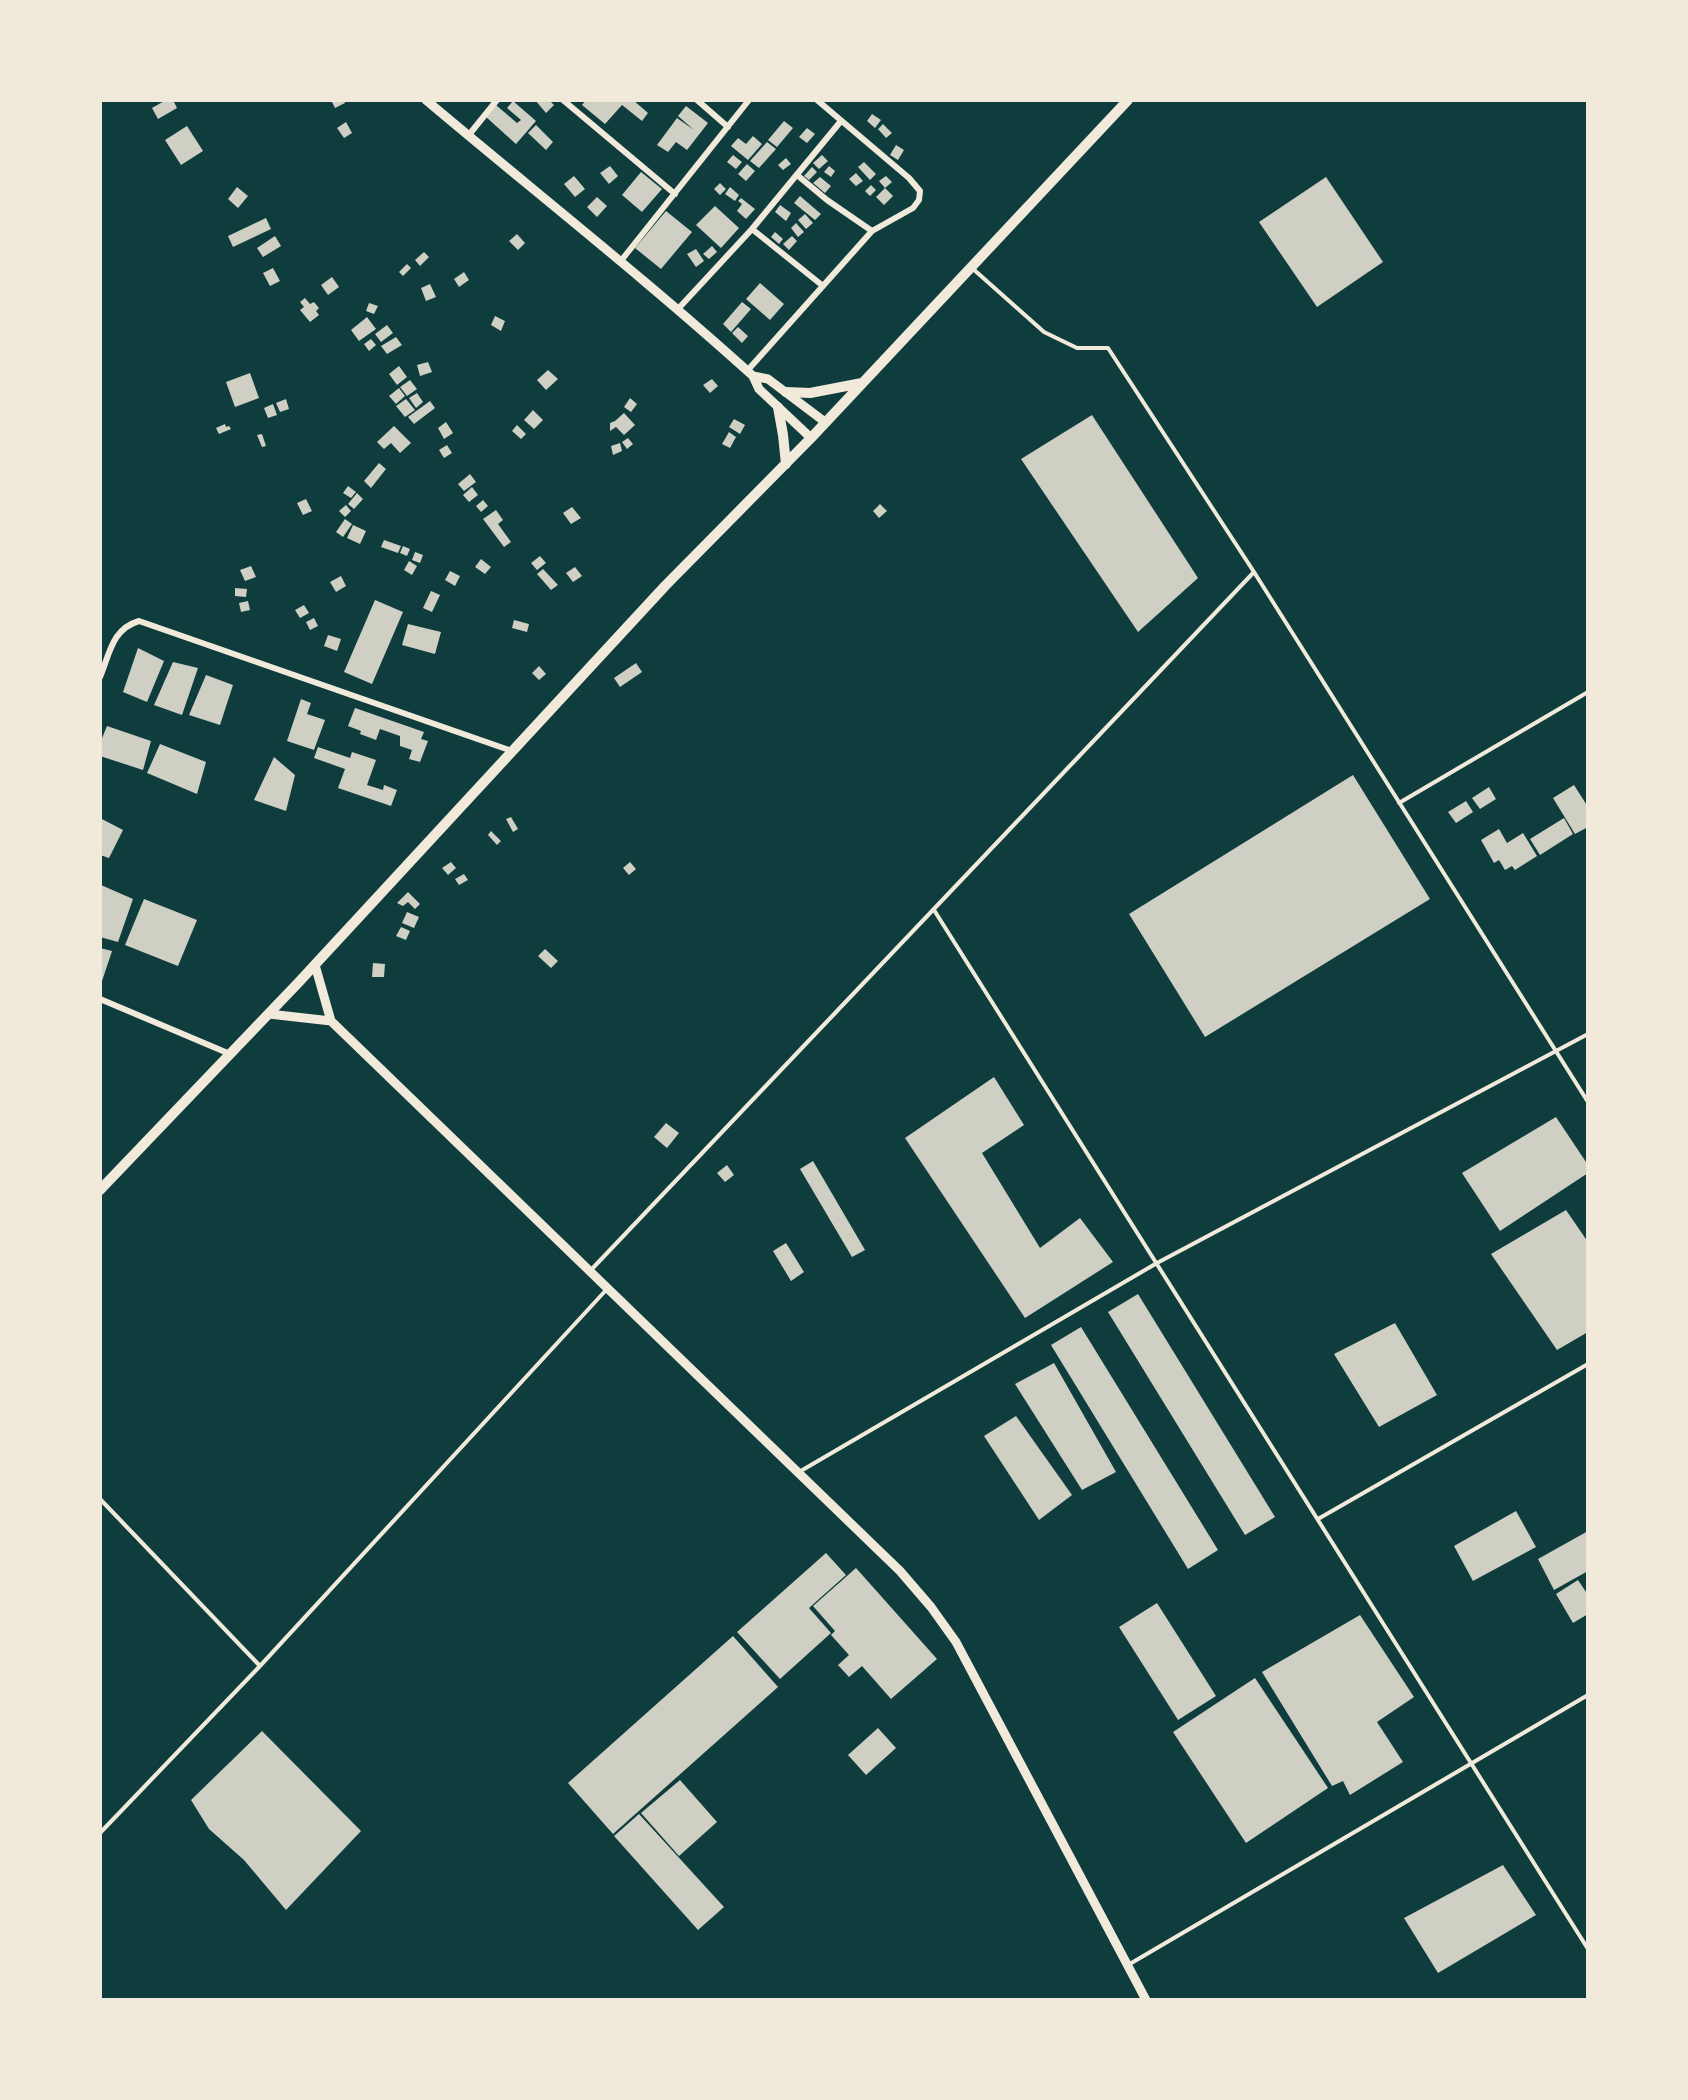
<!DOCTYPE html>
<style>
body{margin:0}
#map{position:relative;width:1688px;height:2100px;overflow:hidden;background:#0f3d3e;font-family:"Roboto Condensed",sans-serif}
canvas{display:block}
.frame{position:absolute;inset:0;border:102px solid #f1e9da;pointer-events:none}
</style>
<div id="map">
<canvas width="1688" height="2100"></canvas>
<div class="frame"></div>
</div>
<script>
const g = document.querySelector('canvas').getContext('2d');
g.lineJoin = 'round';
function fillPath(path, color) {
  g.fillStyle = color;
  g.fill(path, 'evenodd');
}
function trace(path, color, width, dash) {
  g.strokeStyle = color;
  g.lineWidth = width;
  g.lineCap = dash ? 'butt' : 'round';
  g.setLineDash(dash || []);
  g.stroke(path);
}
fillPath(new Path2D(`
 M166,100H173L177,108L158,119L152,108Z
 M331,100H344L345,103L335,108Z
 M535,100H549L554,105L546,113Z
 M586,100H633L648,113L642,121L622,105L605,124L582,105Z
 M513,101L536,121L516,144L486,117L496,105L517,123L521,120L507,108Z
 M686,106L708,123L687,150L676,142L668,152L657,145L677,118L694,130L678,116Z
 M872,114L881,120L875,128L867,121Z
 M784,121L793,128L777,147L768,140Z
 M346,122L352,133L344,138L337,128Z
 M883,124L892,133L886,138L878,129Z
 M536,125L553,142L546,150L528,133Z
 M187,126L203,151L181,165L165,140Z
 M807,128L815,134L807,143L799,137Z
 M753,136L762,144L748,160L731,146L738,138L746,144Z
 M767,142L776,149L759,168L750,161Z
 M896,145L904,150L898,160L890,155Z
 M733,155L742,162L736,169L727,162Z
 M822,155L828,161L819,169L813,163Z
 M786,158L791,164L783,170L778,165Z
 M864,162L876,174L870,180L858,167Z
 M747,164L755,171L746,181L738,174Z
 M610,166L618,176L609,184L600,173Z
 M829,166L835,171L831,177L824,172Z
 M812,167L817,172L809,180L804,176Z
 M641,172L662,189L642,212L622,195Z
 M856,173L863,181L856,186L849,179Z
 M574,176L585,189L575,197L564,184Z
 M886,176L892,182L885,188L879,181Z
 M820,177L831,186L825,193L813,183Z
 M1326,177L1383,262L1317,307L1259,222Z
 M720,183L726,189L720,195L714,189Z
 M871,185L876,190L870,196L865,191Z
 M237,187L248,196L238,208L228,199Z
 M730,187L739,195L735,201L725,194Z
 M885,188L893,196L884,205L876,197Z
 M800,196L821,214L815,220L794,203Z
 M597,197L607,206L597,217L587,207Z
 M741,198L755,209L746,219L737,211L742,204L738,201Z
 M780,205L791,213L786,221L775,212Z
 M715,206L739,228L721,248L696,225Z
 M666,211L692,232L661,269L635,248Z
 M805,214L813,223L806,229L798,220Z
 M266,218L271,229L233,247L228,236Z
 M796,223L804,232L798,237L791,228Z
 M775,232L783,239L779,244L771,237Z
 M517,234L525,243L518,250L509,241Z
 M275,236L281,246L263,257L257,248Z
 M792,236L797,241L789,250L783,244Z
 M712,246L717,252L709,259L703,254Z
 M696,249L704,261L696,267L687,254Z
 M424,252L429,257L420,266L415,260Z
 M407,264L411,268L403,276L399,272Z
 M273,268L280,281L270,286L263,273Z
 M464,272L469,280L459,287L454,279Z
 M332,277L339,287L328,295L321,285Z
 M760,283L784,304L770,320L746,299Z
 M430,284L436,297L426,301L421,288Z
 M305,298L310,304L314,302L319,308L316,311L319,315L310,322L300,310L304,307L300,302Z
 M742,302L751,309L731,332L723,324Z
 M369,303L378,306L374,314L366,311Z
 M495,316L505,321L501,331L491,325Z
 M367,317L376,329L359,341L351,330Z
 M387,325L393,333L381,342L375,334Z
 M738,327L748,336L742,343L732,333Z
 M396,337L402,345L387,354L381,346Z
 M371,339L376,345L369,351L364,344Z
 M428,362L432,372L420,376L417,365Z
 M399,366L407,377L397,385L389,374Z
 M548,370L558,379L546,390L537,380Z
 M250,373L259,398L235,407L226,382Z
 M712,379L718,386L710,393L703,385Z
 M410,380L417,389L407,396L400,387Z
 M399,388L405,396L396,404L389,396Z
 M417,393L423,402L416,408L409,398Z
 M630,398L637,404L631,412L624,407Z
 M286,399L289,409L280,412L276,403Z
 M406,399L415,410L405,417L396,406Z
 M430,401L435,408L414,424L408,417Z
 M273,404L277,415L268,418L264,408Z
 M533,410L543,420L534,429L524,420Z
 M624,413L635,425L624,435L616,427L610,431V423L615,421Z
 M1092,415L1198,578L1138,632L1021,459Z
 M734,419L745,425L740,434L729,427Z
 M446,422L453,433L444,439L438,428Z
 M225,424L226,427L229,426L231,429L219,434L216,428Z
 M517,425L526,434L521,439L512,431Z
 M394,426L411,443L400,453L391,443L384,449L377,442Z
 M729,432L736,437L730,448L722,444Z
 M262,434L266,446L262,447L257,435Z
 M628,438L633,444L627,449L622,442Z
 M620,443L622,451L613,455L611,446Z
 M447,445L452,453L444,458L439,450Z
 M379,463L386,469L371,488L364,481Z
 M470,474L476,482L464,491L458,484Z
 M348,486L356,492L351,498L343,493Z
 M472,487L478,495L469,502L463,495Z
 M357,493L363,499L354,509L348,504Z
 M306,499L312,511L303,515L297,503Z
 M483,500L488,506L481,512L476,506Z
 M880,504L887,511L879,518L873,511Z
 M346,505L351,511L345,517L339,511Z
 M572,507L581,518L571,524L563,513Z
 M496,510L503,520L498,524L511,542L504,547L483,519Z
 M345,519L352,524L343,537L336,532Z
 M353,525L366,531L360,544L347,538Z
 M384,540L401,546L398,553L381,547Z
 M403,546L410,549L407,556L400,553Z
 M415,552L423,555L420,563L412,560Z
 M540,556L546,563L537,570L531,563Z
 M481,559L491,567L485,574L475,567Z
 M409,561L417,566L412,575L404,570Z
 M251,566L256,577L245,581L240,570Z
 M575,567L582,576L573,582L566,573Z
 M543,569L558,585L551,590L537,574Z
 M450,571L460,576L455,586L445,580Z
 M341,576L346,586L336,592L330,582Z
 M235,588L247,589L246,597L235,596Z
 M431,591L440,595L432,612L423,608Z
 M375,600L403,612L372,684L344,672Z
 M248,601L250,610L241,612L239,603Z
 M304,605L309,613L300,618L295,610Z
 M314,618L318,626L310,630L306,622Z
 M514,620L529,624L527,632L512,628Z
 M408,624L441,632L435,654L402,645Z
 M328,635L341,639L337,651L324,646Z
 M138,648L164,661L147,702L123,692Z
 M173,662L198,668L182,715L154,705Z
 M636,663L642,672L620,687L614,678Z
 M539,666L546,674L539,680L532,673Z
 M206,675L233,685L220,725L189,715Z
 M301,699L311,703L307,714L325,720L314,750L287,741Z
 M355,708L424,732L421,739L428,741L420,762L409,759L412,750L400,746V736L380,729L376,740L360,734L361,731L348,726Z
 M107,726L151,741L143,770L100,756V743Z
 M160,744L206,762L197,794L147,773Z
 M318,747L350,758L352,752L376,760L367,785L383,790L384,785L397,790L391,806L338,788L345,769L314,758Z
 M274,757L295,775L286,811L254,800Z
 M1353,775L1430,899L1205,1037L1129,914Z
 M1574,785L1588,807V827L1575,834L1553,798Z
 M1489,787L1496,799L1480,809L1472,798Z
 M1466,801L1473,812L1456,823L1448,812Z
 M511,817L518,829L513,832L506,819Z
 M100,818L123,830L109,858L100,855Z
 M1564,818L1573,834L1540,855L1530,839Z
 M1499,829L1507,843L1523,833L1537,856L1515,870L1512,866L1505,870L1499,860L1494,863L1481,840Z
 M491,831L501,841L497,845L488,835Z
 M451,862L456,868L448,875L442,868Z
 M630,862L636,869L629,875L623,868Z
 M464,874L468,880L459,885L455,879Z
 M101,885L133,899L118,942L100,937Z
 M408,892L420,904L415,909L408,902L403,906L397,903Z
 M144,899L197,920L178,966L125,945Z
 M407,912L419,917L414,928L402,923Z
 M401,927L410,931L406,940L396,936Z
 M100,948L112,951L101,984H100Z
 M545,949L558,961L551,968L538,956Z
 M373,963L385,964L384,977H372Z
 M994,1077L1024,1125L982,1153L1040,1248L1080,1218L1113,1262L1025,1318L905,1138Z
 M1556,1117L1588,1165V1173L1500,1231L1462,1173Z
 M666,1123L679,1133L667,1148L654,1137Z
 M813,1161L865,1250L852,1257L800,1169Z
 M727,1165L734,1175L725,1182L717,1173Z
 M1566,1210L1588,1242V1332L1557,1350L1491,1254Z
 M786,1243L804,1272L791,1281L773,1251Z
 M1138,1294L1275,1517L1245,1535L1108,1312Z
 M1395,1323L1437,1395L1379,1427L1334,1354Z
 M1081,1327L1218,1550L1188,1569L1051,1345Z
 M1054,1363L1116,1472L1082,1490L1015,1384Z
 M1016,1416L1072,1495L1039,1520L984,1436Z
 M1516,1511L1536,1547L1473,1581L1454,1546Z
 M1588,1531V1571L1554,1590L1538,1559Z
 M826,1553L846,1575L809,1608L831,1633L780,1679L737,1632Z
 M856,1568L937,1659L891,1699L862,1666L849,1677L838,1665L849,1655L831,1635L835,1631L813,1606Z
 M1578,1580L1588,1595V1614L1573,1623L1556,1594Z
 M1157,1603L1216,1696L1178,1720L1119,1627Z
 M1360,1615L1414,1697L1377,1722L1403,1762L1350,1795L1343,1781L1332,1786L1262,1672Z
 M733,1636L778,1687L613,1834L568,1783Z
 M1255,1678L1328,1788L1246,1843L1173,1732Z
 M878,1728L896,1748L866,1775L848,1755Z
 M262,1731L361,1831L286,1910L244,1860L209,1829L191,1800Z
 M680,1780L717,1822L679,1856L641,1813Z
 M639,1814L724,1907L698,1930L614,1836Z
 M1503,1865L1536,1915L1438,1973L1404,1918Z`), '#cfcfc3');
trace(new Path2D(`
 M972,268L1044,332L1077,348H1108L1254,572L1588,1102
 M1399,803L1588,692
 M934,910L1588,1949
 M590,1271L1254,572
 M799,1472L1157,1263L1588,1034
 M100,1499L260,1666
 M1318,1519L1588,1364
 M100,1833L260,1666L607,1289
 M1128,1965L1588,1695`), '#f1e9da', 4);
trace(new Path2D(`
 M563,100L675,194
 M697,100L728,127
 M468,136L497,100
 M797,175L827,200L872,231
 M752,229L823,286
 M620,262L749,100
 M678,309L752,229L841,121
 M747,371L872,231L913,208L919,200L920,191L909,178L817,100
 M100,677C110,653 112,629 139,621L512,751
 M100,999L230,1054`), '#f1e9da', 6);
trace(new Path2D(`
 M426,100C535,192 647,280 753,376L759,389L811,438
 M753,376L768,379L825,422
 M315,965L331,1021L900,1571L931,1607L956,1642L1146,2000
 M269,1014L331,1021`), '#f1e9da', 9);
trace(new Path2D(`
 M786,392L810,393L862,383
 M778,407L783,435L786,464
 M100,1190L298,983L665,586L811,438L1128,100`), '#f1e9da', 10);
</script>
